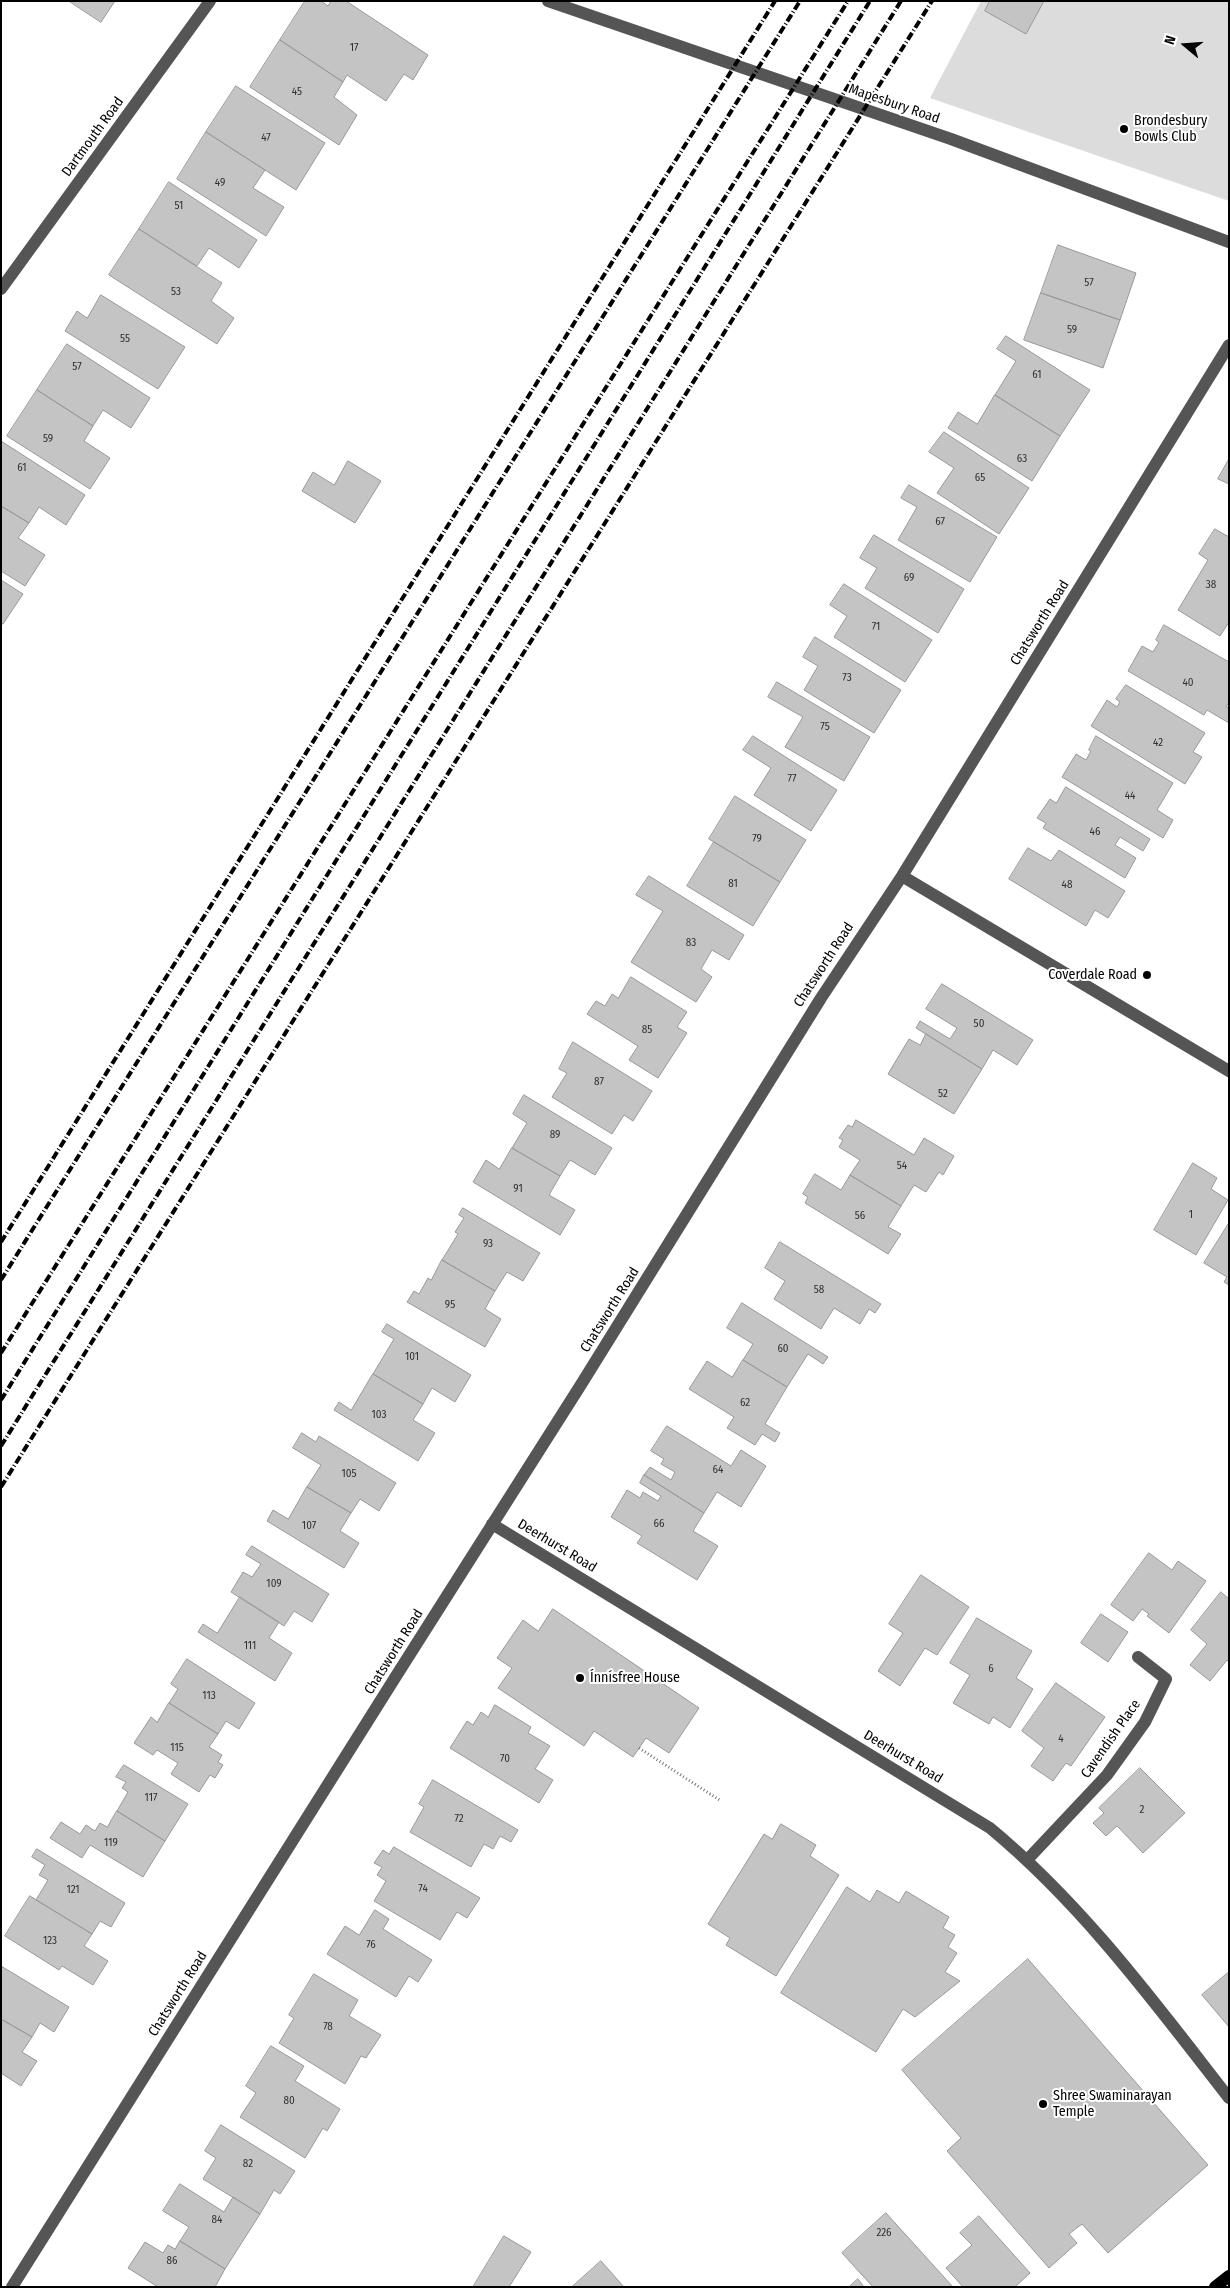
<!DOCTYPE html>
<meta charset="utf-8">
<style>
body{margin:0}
#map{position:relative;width:1230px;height:2288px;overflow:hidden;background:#fff;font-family:"Fira Sans Condensed",sans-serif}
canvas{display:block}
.frame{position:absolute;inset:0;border:2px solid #000;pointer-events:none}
.north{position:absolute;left:1160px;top:20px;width:50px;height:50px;-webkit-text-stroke:4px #fff;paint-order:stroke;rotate:288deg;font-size:14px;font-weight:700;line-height:20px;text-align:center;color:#000}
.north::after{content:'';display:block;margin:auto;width:18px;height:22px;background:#000;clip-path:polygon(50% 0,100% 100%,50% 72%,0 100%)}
</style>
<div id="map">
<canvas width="1230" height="2288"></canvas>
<div class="frame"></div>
<div class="north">N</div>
</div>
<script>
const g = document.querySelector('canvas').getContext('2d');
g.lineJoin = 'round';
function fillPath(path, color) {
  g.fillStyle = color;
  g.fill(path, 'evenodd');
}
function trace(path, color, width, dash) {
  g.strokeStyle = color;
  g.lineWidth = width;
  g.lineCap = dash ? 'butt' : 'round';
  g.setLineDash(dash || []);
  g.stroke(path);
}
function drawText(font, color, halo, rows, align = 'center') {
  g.font = font + ' "Fira Sans Condensed",sans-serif';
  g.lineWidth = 4;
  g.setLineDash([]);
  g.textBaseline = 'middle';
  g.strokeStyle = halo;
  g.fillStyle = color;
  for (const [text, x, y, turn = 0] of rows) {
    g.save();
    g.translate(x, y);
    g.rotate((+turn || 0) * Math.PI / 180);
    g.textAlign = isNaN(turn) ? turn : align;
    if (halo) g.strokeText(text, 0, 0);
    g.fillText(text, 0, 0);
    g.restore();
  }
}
fillPath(new Path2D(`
 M981,1H1229V201L930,98Z`), '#dcdcdc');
const building = new Path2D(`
 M69,1H115L101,22Z
 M305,1H321L328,6L331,1H346L428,55L413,80L404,74L386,101L347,75L343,82L280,40Z
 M990,1H1044L1026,34L985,11Z
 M280,40L343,82L334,97L357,115L339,145L250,87Z
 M236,86L325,143L296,190L206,132Z
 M206,132L265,170L253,188L284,207L266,236L177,179Z
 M169,182L257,240L239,268L209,248L197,266L139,229Z
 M139,229L222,283L211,301L234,318L217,344L109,275Z
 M1058,245L1136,273L1120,320L1041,293Z
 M1041,293L1120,320L1103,368L1024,340Z
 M101,295L185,347L158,389L65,331L77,311L87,318Z
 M1006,336L1090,390L1060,436L995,395L1016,361L997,349Z
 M67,344L150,398L131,428L103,410L93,426L37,390Z
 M37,390L93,426L84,441L110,458L90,489L7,436Z
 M995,395L1060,436L1032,481L948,428L958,412L977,424Z
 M944,432L1029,488L999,534L937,493L954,468L929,452Z
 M1,441L85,495L66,525L39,507L29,523L1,506Z
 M1229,459V484L1218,479Z
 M348,461L381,481L355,523L302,491L313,472L334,485Z
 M909,485L997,537L970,582L898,540L917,507L901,498Z
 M1,506L29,523L18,538L45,555L25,586L1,571Z
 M1215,529L1229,537V622L1220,636L1178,610L1208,560L1199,554Z
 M874,535L964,589L938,633L865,588L877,568L860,558Z
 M1,580L23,594L3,624H1Z
 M844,584L932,640L905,682L834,637L847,616L830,605Z
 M1164,625L1229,662V702L1226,707L1229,708V723L1207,710L1204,715L1128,671L1142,646L1153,652L1159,642L1156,640Z
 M815,637L901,690L874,733L804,690L818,666L803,657Z
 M777,682L870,737L844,781L785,747L803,717L768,697Z
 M1126,685L1205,733L1193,752L1202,757L1185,784L1091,726L1107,700L1117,707L1120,702L1116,699Z
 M753,736L837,790L811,831L754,795L771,768L743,750Z
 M1096,736L1173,783L1157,810L1173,820L1163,838L1062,777L1076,754L1086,760L1091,751L1089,750Z
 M1066,787L1150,839L1143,851L1120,837L1115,845L1136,858L1125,878L1043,828L1046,823L1037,818L1050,799L1056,803Z
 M735,796L806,840L780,882L709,839Z
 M714,842L780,882L753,926L687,886Z
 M1028,848L1051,861L1059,850L1125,891L1108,918L1095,910L1086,926L1009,879Z
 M649,876L744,935L729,960L712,950L701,969L712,977L696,1002L631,962L663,911L636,895Z
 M631,977L687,1012L677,1027L687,1033L658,1078L629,1060L638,1046L587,1014L596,1001L605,1006L612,994L618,998Z
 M942,984L1033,1040L1017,1065L993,1050L982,1069L916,1028L920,1021L950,1039L957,1028L926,1009Z
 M926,1034L982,1069L954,1114L888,1074L909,1039L920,1045Z
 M573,1042L652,1091L633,1121L624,1115L612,1134L552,1097L567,1073L559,1069Z
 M524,1095L612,1148L595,1175L570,1160L560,1176L512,1148L527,1123L513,1114Z
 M856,1120L914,1155L924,1138L954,1156L943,1175L939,1172L926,1192L914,1185L901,1206L850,1175L860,1160L839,1147L843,1140L839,1138L848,1125L852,1127Z
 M512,1148L560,1176L549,1195L575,1210L560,1235L473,1182L486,1160L499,1169Z
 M1193,1163L1217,1178L1211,1189L1228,1200L1196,1255L1154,1230Z
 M815,1174L841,1190L850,1175L901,1206L888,1227L901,1234L888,1254L805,1203L808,1197L803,1194Z
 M463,1208L540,1253L523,1281L507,1272L495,1291L442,1260L458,1234L455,1232L464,1218L459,1215Z
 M1229,1223V1285L1224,1282L1227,1277L1204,1263Z
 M780,1242L881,1304L875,1313L869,1309L860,1324L834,1308L821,1329L774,1299L785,1281L765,1268Z
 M442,1260L495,1291L485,1309L501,1319L485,1347L407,1302L414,1291L419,1294L428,1278L431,1280Z
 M742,1303L828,1357L823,1364L808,1354L787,1387L743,1360L753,1344L727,1328Z
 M387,1324L471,1375L455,1402L432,1388L423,1404L373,1374L394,1339L382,1332Z
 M743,1360L787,1387L765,1424L780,1433L775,1442L762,1434L755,1445L727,1428L734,1417L689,1389L707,1361L732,1377Z
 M373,1374L423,1404L413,1420L435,1433L418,1461L334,1410L339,1402L351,1410Z
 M667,1426L731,1466L741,1450L766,1466L741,1507L717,1492L704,1513L644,1475L650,1467L671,1480L675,1472L661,1464L664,1459L651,1451Z
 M302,1433L316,1442L319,1436L396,1483L379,1511L360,1499L351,1513L307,1487L321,1465L293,1448Z
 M644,1475L704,1513L693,1531L718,1546L697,1580L637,1543L642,1536L611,1517L627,1490L640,1498L643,1492L658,1501L661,1496L640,1483Z
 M307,1487L351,1513L340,1531L359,1543L344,1568L267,1521L273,1510L288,1519Z
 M252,1546L329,1594L312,1622L294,1611L284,1626L231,1592L243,1572L252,1577L261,1564L246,1555Z
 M1149,1553L1172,1570L1178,1561L1206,1581L1169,1633L1147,1616L1149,1614L1142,1609L1133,1621L1111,1605Z
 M921,1575L969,1607L937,1655L925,1648L900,1686L878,1671L903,1633L889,1624Z
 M1221,1592L1229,1599V1662L1227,1660L1210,1681L1190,1665L1207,1644L1191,1630Z
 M240,1597L279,1622L269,1638L292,1653L275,1681L198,1632L203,1624L217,1633Z
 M553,1609L699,1708L669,1753L646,1738L633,1757L594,1731L584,1746L498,1688L512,1668L497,1658L523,1620L538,1631Z
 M1101,1614L1128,1632L1108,1662L1081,1643Z
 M977,1618L1032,1651L1016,1678L1033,1689L1010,1728L993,1717L989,1724L953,1703L970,1675L950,1663Z
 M187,1659L255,1703L239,1729L226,1721L218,1734L169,1703L178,1689L171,1684Z
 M1056,1683L1105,1717L1071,1766L1066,1763L1053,1781L1031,1766L1044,1748L1022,1731Z
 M169,1703L218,1734L209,1747L222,1755L218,1762L223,1765L215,1778L210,1775L199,1792L171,1774L178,1763L157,1750L153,1755L134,1743L151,1717L157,1722Z
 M495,1705L531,1727L528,1733L550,1746L535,1769L553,1780L539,1803L450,1748L467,1721L473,1725L481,1712L488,1717Z
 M124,1765L188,1804L165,1841L117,1811L128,1792L122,1788L126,1782L116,1777Z
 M1140,1768L1185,1813L1143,1853L1117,1826L1106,1836L1093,1823L1104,1813L1099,1808Z
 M433,1780L518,1830L511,1842L500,1836L493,1849L484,1844L471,1867L410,1832L424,1807L419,1804Z
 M117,1811L165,1841L143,1877L90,1845L82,1858L50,1838L61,1822L80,1834L86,1825L95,1831L100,1823L107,1827Z
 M781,1824L816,1845L810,1856L839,1875L776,1976L726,1945L730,1938L708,1924L764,1834L772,1839Z
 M394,1847L480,1898L467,1918L457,1912L440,1940L374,1901L386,1881L377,1875L382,1867L374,1863L383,1850L389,1854Z
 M37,1849L125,1903L111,1927L100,1921L92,1934L36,1900L48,1880L39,1875L45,1865L32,1857Z
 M847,1887L870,1902L877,1890L899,1903L906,1891L949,1917L943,1928L955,1935L948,1947L957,1953L945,1972L960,1981L915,2017L903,2009L876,2052L781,1993Z
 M30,1896L92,1934L84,1946L108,1961L93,1985L62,1966L59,1970L5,1936Z
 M375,1910L389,1919L383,1929L432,1960L418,1982L409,1976L396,1997L327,1954L345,1926L359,1935Z
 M1028,1959L1208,2165L1108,2253L1082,2224L1069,2234L1077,2243L1049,2268L947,2151L961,2138L902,2070Z
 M1,1966L69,2007L54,2032L40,2023L32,2037L1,2019Z
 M1229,1972V2027L1202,1995Z
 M314,1974L358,2000L349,2016L381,2035L366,2058L361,2056L345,2084L279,2043L294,2018L289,2015Z
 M1,2019L32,2037L22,2052L37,2061L21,2086L1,2073Z
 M271,2046L304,2066L295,2081L340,2109L327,2131L323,2128L305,2158L240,2117L256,2093L246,2086Z
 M221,2125L295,2171L280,2194L274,2190L260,2214L203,2179L216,2158L205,2151Z
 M180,2184L224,2212L233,2197L260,2214L225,2269L180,2241L189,2227L163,2211Z
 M886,2213L953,2287H873L842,2253Z
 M979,2216L1030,2273L1015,2287H963L946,2268L972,2245L960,2233Z
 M504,2236L531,2252L509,2287H473Z
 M180,2241L225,2269L215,2287H158L128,2268L145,2242L163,2253L168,2245L175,2249Z
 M601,2261L624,2287H572Z
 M858,2279L864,2287H849Z`);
fillPath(building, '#c4c4c4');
trace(building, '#999', 1);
trace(new Path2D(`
 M639,1748L721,1801`), '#777', 3, [1, 2.5]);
trace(new Path2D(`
 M548,1L951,139L1229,242
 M1,289L210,1
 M902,876L1229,1071
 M492,1524L990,1828C1083,1905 1155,2003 1229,2098
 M1028,1859L1107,1775L1145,1722L1166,1679L1138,1657
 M12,2287L398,1673L582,1383L821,998L902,876L1229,345`), '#555', 12);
trace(new Path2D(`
 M1215,2287L1229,2276`), '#000', 12);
trace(new Path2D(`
 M1,1242L775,1
 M1,1280L800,1
 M1,1353L848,1
 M1,1400L870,1
 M1,1446L901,1
 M1,1487L932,1`), '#000', 4, [8, 2.5, 1, 2.5]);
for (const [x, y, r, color] of [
 [1124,129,5,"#000"],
 [1147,975,5,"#000"],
 [580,1678,5,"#000"],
 [1043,2104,5,"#000"]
]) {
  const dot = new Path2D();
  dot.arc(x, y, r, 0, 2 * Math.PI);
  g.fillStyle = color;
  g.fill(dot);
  trace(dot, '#fff', 2);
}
drawText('11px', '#313131', null, [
 ["17",354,48],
 ["45",297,92],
 ["47",266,138],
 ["49",220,183],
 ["51",179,206],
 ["57",1089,283],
 ["53",176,292],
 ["59",1072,330],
 ["55",125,339],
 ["57",77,367],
 ["61",1037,375],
 ["59",48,439],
 ["63",1022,459],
 ["61",22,468],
 ["65",980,478],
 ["67",940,522],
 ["69",909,578],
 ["38",1211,585],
 ["71",876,627],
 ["73",847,678],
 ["40",1188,683],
 ["75",825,727],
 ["42",1158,743],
 ["77",792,779],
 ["44",1130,796],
 ["46",1095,832],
 ["79",757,839],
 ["81",733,884],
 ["48",1067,885],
 ["83",691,943],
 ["50",979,1024],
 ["85",647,1030],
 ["87",599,1082],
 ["52",943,1094],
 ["89",555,1135],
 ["54",902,1166],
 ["91",518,1189],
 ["1",1191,1215],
 ["56",860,1216],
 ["93",488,1244],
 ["58",819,1290],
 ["95",450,1305],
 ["60",783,1349],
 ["101",412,1357],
 ["62",745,1403],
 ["103",379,1415],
 ["64",718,1470],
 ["105",349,1474],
 ["66",659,1524],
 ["107",309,1526],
 ["109",274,1584],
 ["111",250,1646],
 ["6",991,1669],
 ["113",209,1696],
 ["4",1061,1739],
 ["115",177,1748],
 ["70",505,1759],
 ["117",151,1798],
 ["2",1142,1810],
 ["72",459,1819],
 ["119",111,1843],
 ["74",423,1889],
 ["121",73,1890],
 ["123",50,1941],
 ["76",371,1945],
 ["78",328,2027],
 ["80",289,2101],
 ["82",248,2164],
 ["84",217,2220],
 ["226",884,2233],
 ["86",172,2261]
]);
drawText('14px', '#000', '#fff', [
 ["Mapesbury Road",894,104,19],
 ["Dartmouth Road",93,137,-54],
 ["Chatsworth Road",1040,623,-58],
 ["Chatsworth Road",824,965,-57],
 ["Chatsworth Road",610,1310,-58],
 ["Deerhurst Road",557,1546,31],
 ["Chatsworth Road",394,1652,-58],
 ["Cavendish Place",1111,1739,-55],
 ["Deerhurst Road",903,1757,31],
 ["Chatsworth Road",178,1994,-58]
]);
drawText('14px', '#000', '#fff', [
 ["Brondesbury",1134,121],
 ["Bowls Club",1134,137],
 ["Coverdale Road",1137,975,"right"],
 ["Ínnísfree House",590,1678],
 ["Shree Swaminarayan",1053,2096],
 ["Temple",1053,2112]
], 'left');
</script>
